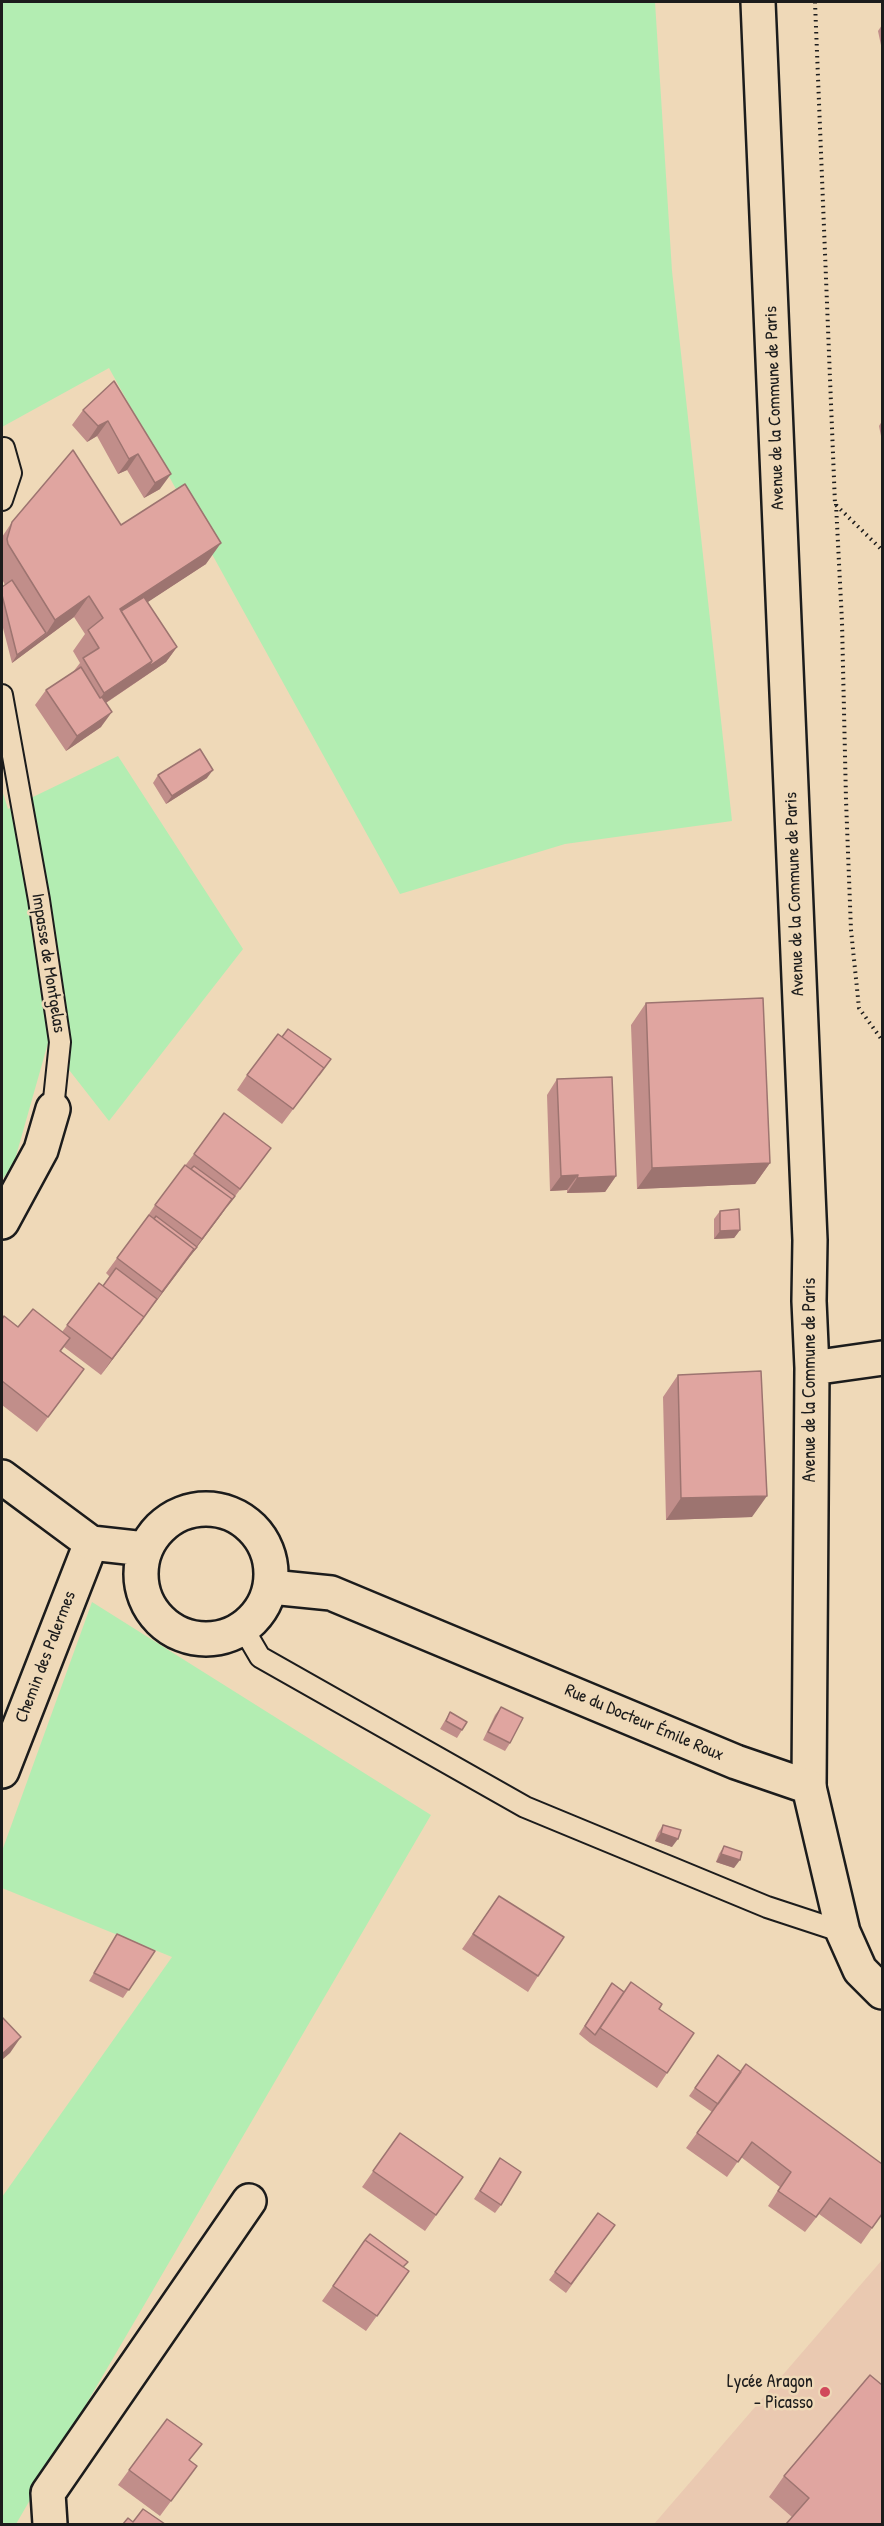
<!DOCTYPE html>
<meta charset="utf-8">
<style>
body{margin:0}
#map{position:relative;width:884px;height:2526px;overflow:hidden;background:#efd9b8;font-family:"Patrick Hand",sans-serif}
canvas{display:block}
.frame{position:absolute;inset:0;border:3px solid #1c1c1c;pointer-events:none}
</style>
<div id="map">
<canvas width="884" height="2526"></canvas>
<div class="frame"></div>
</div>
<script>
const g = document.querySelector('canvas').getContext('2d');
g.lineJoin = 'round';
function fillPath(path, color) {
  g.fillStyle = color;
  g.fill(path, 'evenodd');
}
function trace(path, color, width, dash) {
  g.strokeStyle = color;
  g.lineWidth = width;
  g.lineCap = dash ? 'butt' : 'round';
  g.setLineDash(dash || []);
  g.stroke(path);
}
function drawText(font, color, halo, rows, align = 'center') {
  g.font = font + ' "Patrick Hand",sans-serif';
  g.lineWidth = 5;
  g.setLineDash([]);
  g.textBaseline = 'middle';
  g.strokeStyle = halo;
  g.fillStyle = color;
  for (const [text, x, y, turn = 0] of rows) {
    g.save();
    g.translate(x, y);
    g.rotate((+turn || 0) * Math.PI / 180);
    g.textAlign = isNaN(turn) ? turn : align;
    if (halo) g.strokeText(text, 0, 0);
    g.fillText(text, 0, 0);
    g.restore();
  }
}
fillPath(new Path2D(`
 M882,2260V2524H654Z`), '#eac9b1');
fillPath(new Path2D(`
 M2,2H655L672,271L732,821L565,844L400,894L109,368L2,427Z
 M118,756L243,949L109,1121L48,1043L14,1163L2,1180V790L8,809Z
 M92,1602L431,1815L16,2524H2V2197L172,1957L2,1888V1851Z`), '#b3edb2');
const lane = new Path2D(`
 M2,500L11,473L4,448
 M2,695L39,900L60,1042L53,1109
 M243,1628L260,1657L525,1807L767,1907L843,1932`);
const street = new Path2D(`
 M758,2L810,1240L809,1301L812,1368L809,1787
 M2,1222L41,1150L53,1109
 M812,1368L882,1358
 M2,1771L91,1543
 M50,2524L48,2493L249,2201`);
const secondary = new Path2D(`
 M2,1477L91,1543L145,1549
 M141 1574a65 65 0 1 1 130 0a65 65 0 1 1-130 0Z
 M271,1587L331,1593L736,1762L809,1787L843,1932L860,1970L882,1992`);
trace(lane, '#1c1c1c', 24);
trace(street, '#1c1c1c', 38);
trace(secondary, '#1c1c1c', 38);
trace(new Path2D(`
 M815,2L835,504L882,550
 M836,504L842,622L846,800L851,930L859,1008L882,1040`), '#1c1c1c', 4, [1.5, 4.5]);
trace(lane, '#efd9b8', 20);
trace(street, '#efd9b8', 33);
trace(secondary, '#efd9b8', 33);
fillPath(new Path2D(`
 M882,25V50L878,31Z
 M114,381L160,489L144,498L127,470L118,474L97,436L87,442L72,425L83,410Z
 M882,421V441L879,426Z
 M12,522L121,525L206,564L147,602L177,647L166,662L106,703L101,727L66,751L35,705L46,690L73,672L80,663L73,651L85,634L74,617L12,663L2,624V587L5,585L2,579V537Z
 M158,775L207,778L166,804L153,783Z
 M646,1003L770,1163L755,1184L637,1189L631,1025Z
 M331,1059L282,1124L237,1090L247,1075Z
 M557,1079L616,1176L605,1192L567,1193V1190L550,1191L547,1095Z
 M194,1154L260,1163L101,1375L64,1347L61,1351L84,1369L37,1432L2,1405V1319L18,1327L62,1332L99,1283L103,1286L110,1277L106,1273L145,1220L155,1205Z
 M720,1211L740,1230L734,1238L714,1239V1219Z
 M678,1375L752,1517L666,1520L663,1397Z
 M501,1707L510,1743L505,1751L483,1740L495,1715Z
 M450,1712L462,1730L457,1738L440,1729Z
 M663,1825L672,1847L655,1841L658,1833Z
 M724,1846L734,1868L716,1862L719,1854Z
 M499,1896L538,1976L528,1992L462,1949Z
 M117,1934L155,1951L123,1998L89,1981Z
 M612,1983L624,1991L659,2009L667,2073L657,2088L590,2043L579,2034Z
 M718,2055L882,2214L861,2244L819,2214L805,2232L768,2206L780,2187L741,2157L727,2177L686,2148L723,2097L712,2112L689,2096Z
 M400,2133L463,2177L425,2231L362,2187Z
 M500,2158L501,2205L495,2213L474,2199Z
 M598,2213L615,2225L566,2293L549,2280Z
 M365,2240L409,2271L366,2331L322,2301Z
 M190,2461L197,2466L160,2516L118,2485L129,2470Z
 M784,2476L882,2524L792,2517L769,2497Z`), '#c18e8a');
fillPath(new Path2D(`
 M108,421L97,436L87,442L98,426Z
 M138,454L127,470L118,474L129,459Z
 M171,474L160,489L144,498L155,483Z
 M221,543L206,564L119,621L120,609Z
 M89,596L74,617L12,663L17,655L46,634L55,620Z
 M177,647L166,662L89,714L104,693L152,661Z
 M112,712L101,727L66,751L77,736Z
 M213,770L207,778L166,804L172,796Z
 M770,1163L755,1184L637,1189L652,1168Z
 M578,1175L567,1190L550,1191L561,1176Z
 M616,1176L605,1192L567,1193L577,1178Z
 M232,1199L221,1215L152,1307L162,1292Z
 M740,1230L734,1238L714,1239L720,1231Z
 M157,1299L133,1332L101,1375L112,1359Z
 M767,1496L752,1517L666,1520L681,1498Z
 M661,1833L678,1839L672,1847L655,1841Z
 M721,1854L740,1860L734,1868L716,1862Z
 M21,2037L10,2053L2,2060V2054Z`), '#9d7470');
const building = new Path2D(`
 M114,381L171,474L155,483L138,454L129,459L108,421L98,426L83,410Z
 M73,450L121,525L185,484L221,543L120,609L152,661L104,693L83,658L99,648L88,630L103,618L89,596L55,620L8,544L7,539L12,522Z
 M12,580L46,633L17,655L2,595V587Z
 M144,597L177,647L148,667L152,661L121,611Z
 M81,667L100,698L102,697L112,712L77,736L46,690Z
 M200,749L213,770L172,796L158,775Z
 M763,998L770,1163L652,1168L646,1003Z
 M288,1029L331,1059L319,1075L324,1068L282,1037Z
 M278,1034L324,1068L293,1109L247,1075Z
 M612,1077L616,1176L577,1178L578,1175L561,1176L557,1079Z
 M224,1113L271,1148L240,1189L194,1154Z
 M185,1165L232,1199L202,1239L155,1205Z
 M194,1166L235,1196L227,1206L232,1199L191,1169Z
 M739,1209L740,1230L720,1231V1211Z
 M149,1215L194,1249L162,1292L117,1258Z
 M156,1216L197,1247L189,1256L194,1249L154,1219Z
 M116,1268L157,1299L139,1324L144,1317L103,1286Z
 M99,1283L144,1317L112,1359L67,1325Z
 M33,1309L70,1338L60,1351L84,1369L48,1417L2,1381V1319L4,1316L18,1327Z
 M761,1371L767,1496L681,1498L678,1375Z
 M501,1707L523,1718L510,1743L488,1732Z
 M450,1712L467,1722L462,1730L446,1721Z
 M663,1825L681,1830L678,1839L661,1833Z
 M724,1846L742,1852L740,1860L721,1854Z
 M499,1896L564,1937L538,1976L473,1934Z
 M117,1934L155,1951L129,1990L94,1973Z
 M631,1982L662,2004L659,2009L694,2033L667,2073L600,2028Z
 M612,1983L624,1992L595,2035L585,2026Z
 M2,2017L21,2037L2,2054Z
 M718,2055L741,2072L718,2104L695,2088Z
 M746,2064L882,2164V2214L872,2228L830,2198L816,2217L778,2191L791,2172L752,2142L738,2162L697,2133Z
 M400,2133L463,2177L436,2215L373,2171Z
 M500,2158L521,2172L501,2205L480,2191Z
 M598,2213L615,2225L571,2284L555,2272Z
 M370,2234L408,2262L403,2267L365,2240Z
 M365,2240L409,2271L377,2316L333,2286Z
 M870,2375L882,2385V2524H786L809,2498L784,2476Z
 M167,2419L202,2444L189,2460L197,2466L171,2501L129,2470Z
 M143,2509L165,2524H123L128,2518L133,2522Z`);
fillPath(building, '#e0a5a0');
trace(building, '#9d7470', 1.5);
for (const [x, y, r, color] of [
 [825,2392,6,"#d1495b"]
]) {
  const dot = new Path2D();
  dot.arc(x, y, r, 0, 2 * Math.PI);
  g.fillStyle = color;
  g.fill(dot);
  trace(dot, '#efd9b8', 2);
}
drawText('18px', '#1c1c1c', '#efd9b8', [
 ["Avenue de la Commune de Paris",775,408,-92],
 ["Avenue de la Commune de Paris",795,894,-92],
 ["Impasse de Montgelas",48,963,81],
 ["Avenue de la Commune de Paris",810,1380,-90],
 ["Chemin des Palermes",46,1657,-69],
 ["Rue du Docteur Émile Roux",644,1723,23]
]);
drawText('18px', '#1c1c1c', '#efd9b8', [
 ["Lycée Aragon",813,2382],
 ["- Picasso",813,2403]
], 'right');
</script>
